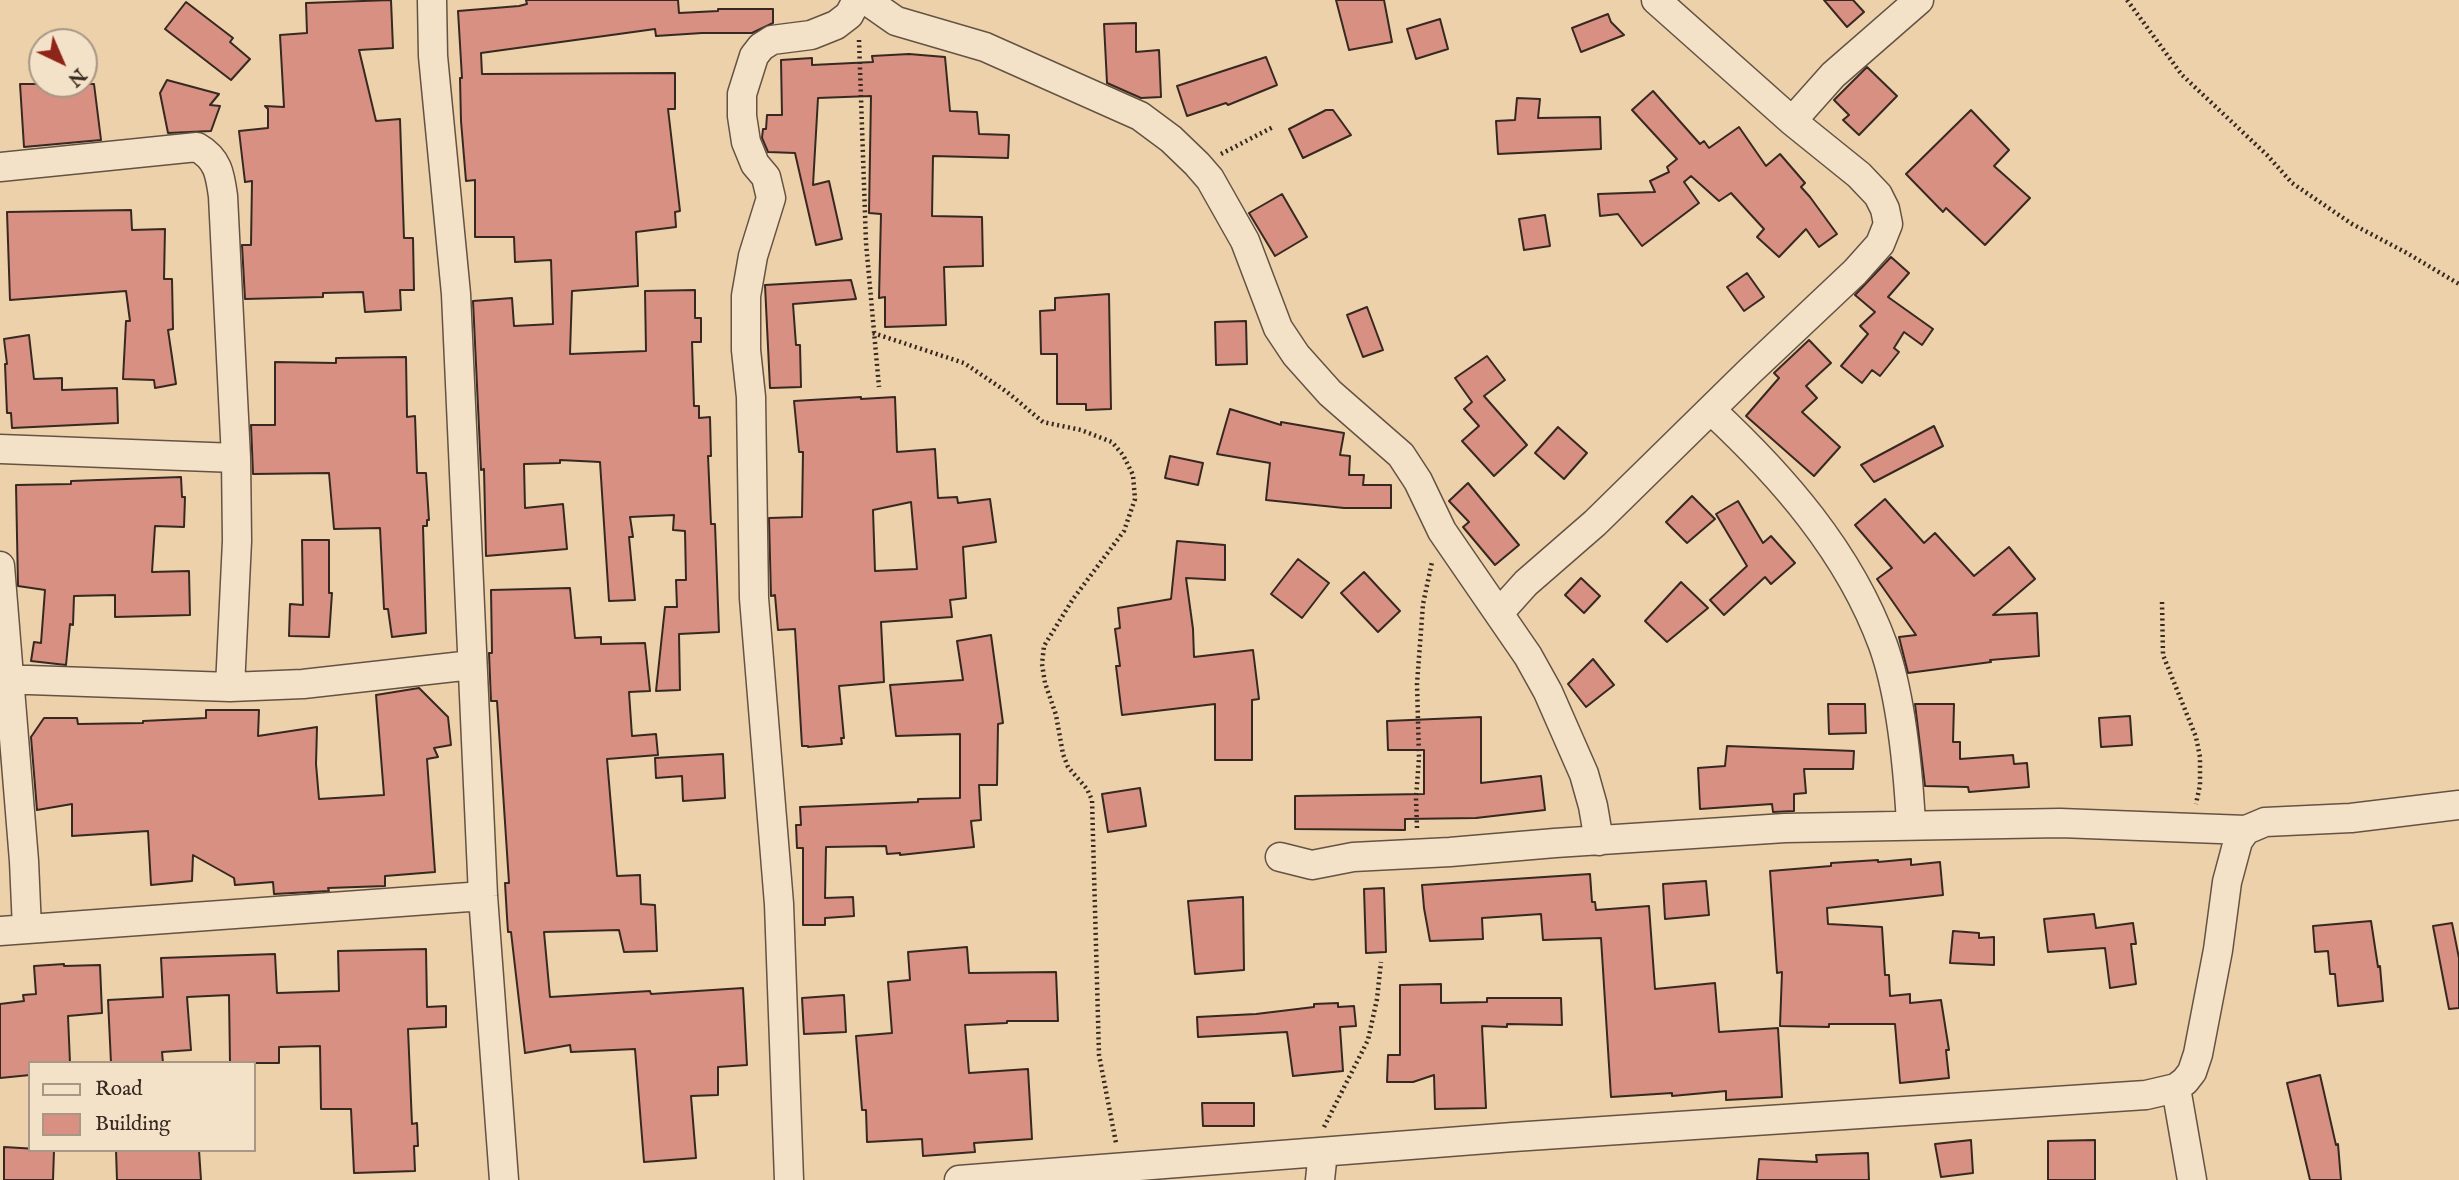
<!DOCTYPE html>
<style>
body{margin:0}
#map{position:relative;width:2459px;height:1180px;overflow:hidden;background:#ecd1aa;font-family:"IM FELL English",serif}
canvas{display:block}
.legend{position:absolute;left:28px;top:1061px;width:228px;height:91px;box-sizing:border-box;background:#f3e1c8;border:2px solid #a89785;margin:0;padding:9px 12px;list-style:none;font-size:21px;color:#372921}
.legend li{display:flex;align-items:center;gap:14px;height:35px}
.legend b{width:35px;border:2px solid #a89785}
.north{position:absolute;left:28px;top:28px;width:70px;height:70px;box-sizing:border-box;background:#f3e1c8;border:2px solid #a89785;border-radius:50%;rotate:136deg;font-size:19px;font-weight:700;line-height:28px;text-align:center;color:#372921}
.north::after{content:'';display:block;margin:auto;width:24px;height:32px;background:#8f2418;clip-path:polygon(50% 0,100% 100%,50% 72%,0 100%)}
</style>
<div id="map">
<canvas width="2459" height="1180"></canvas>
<ul class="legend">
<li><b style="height:9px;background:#f3e1c8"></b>Road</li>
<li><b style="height:19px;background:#d79082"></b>Building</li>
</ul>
<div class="north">N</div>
</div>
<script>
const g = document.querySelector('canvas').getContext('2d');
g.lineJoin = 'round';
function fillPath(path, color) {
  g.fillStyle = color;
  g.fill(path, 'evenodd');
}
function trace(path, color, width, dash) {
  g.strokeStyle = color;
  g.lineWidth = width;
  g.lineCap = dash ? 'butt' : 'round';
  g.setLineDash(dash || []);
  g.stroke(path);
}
const building = new Path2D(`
 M391,0L393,48L359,50L376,121L400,119L404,238H413L414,290H400L401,310L365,312L363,292L323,293V297L245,299L242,245H251L252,181L245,182L239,131L268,128V109L265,106L284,107L280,35L307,33L306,3Z
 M526,0H678L679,13L718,11V9H773V23L752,33H702L656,36L655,29L481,53L482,74L675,73V109H668L680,211L675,212L676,227L636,232L638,286L572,291L570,354L646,351L645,291L695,290V318H701V342H692L694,406H699V418L710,417L711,456H708L711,524H715L719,632L679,634L680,690L656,691L665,607H677L676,580H686L685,531L673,530L674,515L630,517L633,537H629L635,600L609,601L600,462L560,460V463L524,464L525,508L563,504L567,549L486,556L484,469L481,470L473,301L512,298L514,326L553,324L551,260L515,262L514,237H475V180L466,181L461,121L460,78H462L458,11L519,6L527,4Z
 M1336,0H1384L1392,42L1349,50Z
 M1824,0H1853L1864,12L1847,27Z
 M186,2L233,38L230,42L250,59L231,80L165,29Z
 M1608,14L1611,22L1624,35L1581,52L1572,28Z
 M1440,19L1448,49L1416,59L1407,29Z
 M1136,23V52L1159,50L1161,97L1141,98L1107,83L1104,24Z
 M909,54L945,57L950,111L977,112L979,134L1009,135L1008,158L933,156L932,216L982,217L983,266L944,267L946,325L885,327V297L879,298L881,214L869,213L871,96L818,98L813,185L829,181L842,239L816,245L795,153L768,152L762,138L763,129H766L767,115H782L781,60L812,58V65L873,62L872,56Z
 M1266,57L1277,85L1228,105L1226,103L1187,116L1177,86Z
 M1867,67L1897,96L1859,135L1843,120L1849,115L1834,100Z
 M167,80L219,94L210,105L220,106L211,131L168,133L160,93Z
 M20,84H94L101,140L24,147Z
 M1653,91L1700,144L1704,141L1709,148L1739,127L1766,166L1780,154L1805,183L1801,187L1810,197L1837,234L1819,247L1806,229L1779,257L1757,237L1764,229L1731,193L1719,201L1691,176L1684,182L1699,203L1642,246L1618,214L1600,216L1598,194L1655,192L1650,181L1669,172L1667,167L1677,159L1632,110Z
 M1517,98L1540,99L1538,118L1600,117L1601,149L1498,154L1496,121L1515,120Z
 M1326,110H1333L1351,135L1303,158L1289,129Z
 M1971,110L2009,150L1994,166L2030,198L1985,245L1946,208L1943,212L1906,174Z
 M1282,194L1307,237L1275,256L1249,213Z
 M131,210L132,230L165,229L164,279H172L173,329L168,330L176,384L155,388L154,380L123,379L126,321H130L126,291L10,300L7,212Z
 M1545,215L1550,246L1524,250L1519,219Z
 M1891,257L1909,273L1888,297L1933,329L1922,345L1904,332L1894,348L1899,352L1880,376L1872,370L1862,383L1841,366L1868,334L1860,326L1875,312L1855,295Z
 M1747,273L1764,297L1744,311L1727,287Z
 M851,280L856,299L793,304L796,345H800L801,387L770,388L765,285Z
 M1109,294L1111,409L1086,410V404H1057V354H1041L1040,311L1055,310V298Z
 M1367,307L1383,350L1363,357L1347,315Z
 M1246,321L1247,364L1216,365L1215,322Z
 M29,335L34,379L62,378V390L117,388L118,423L12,428L11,413H7L5,364H7L4,339Z
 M1809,340L1831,363L1806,386L1817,398L1802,412L1840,447L1814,476L1746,416L1779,378L1774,373Z
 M1487,356L1505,380L1484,396L1527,445L1494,476L1462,441L1479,426L1464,409L1472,402L1455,378Z
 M406,357L407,417L415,416L417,473H426L429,520H427V526H423L426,633L392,637L388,609H384L380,528L334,529L329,473L253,474L251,425H275V362L336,363V358Z
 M861,397V399L895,397L897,452L935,449L938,498L957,497L958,503L990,499L996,542L963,547L966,598L950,600L952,617L881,622L884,682L839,686L844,738H841L842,744L808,747V746H802L795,629L778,630L775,595L771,596L769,518L802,517L803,452H799L794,401ZM911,502L917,569L875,571L873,510Z
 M1230,409L1281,425V422L1344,433L1340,455L1350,456L1349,475H1364L1363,485H1391V508H1344L1266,500L1270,463L1217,454Z
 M1934,426L1943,446L1874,482L1861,465Z
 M1558,427L1587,453L1564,479L1535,453Z
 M1170,456L1203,463L1198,485L1165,478Z
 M181,477L182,497H185L184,527L155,526L152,572L189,571L190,615L115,617V595L74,596L73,625L70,624L66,665L31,661L34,642L41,643L45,590L18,586L16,485L71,484V481Z
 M1468,483L1519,545L1495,565L1463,527L1469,522L1449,501Z
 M1692,496L1715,519L1687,543L1666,522Z
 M1885,499L1924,543L1935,533L1974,576L2009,547L2035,579L1993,615L2037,613L2039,656L1990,660L1991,662L1908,673L1899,637L1916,635L1877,579L1892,568L1855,525Z
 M1738,501L1763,543L1771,536L1795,563L1771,584L1765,577L1724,615L1710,600L1747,566L1716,514Z
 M302,540H329V593H332L329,637L289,636L290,604L303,605Z
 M1177,541L1225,545V580L1186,578L1193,629L1194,657L1253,650L1259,699L1252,700V760H1215V704L1122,715L1116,666H1120L1115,629L1120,628L1118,608L1171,599Z
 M1298,559L1329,583L1302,618L1271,594Z
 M1364,572L1400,611L1378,632L1341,593Z
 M1581,578L1600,596L1584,613L1565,595Z
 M1681,582L1708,608L1667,642L1645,621Z
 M570,588L575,638L601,637V644L645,643L650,691L629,692L632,736L656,734L658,755L607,759L617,876L640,875L641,904L655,905L657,951L624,952L619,930L544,932L550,997L650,991L651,994L743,988L747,1065L718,1067V1095L691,1096L696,1158L644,1162L635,1049L571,1052L570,1045L525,1053L511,932H508L507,917L505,883H509L497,701H491L489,653H492L491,590Z
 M991,635L1003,723L998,724L997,785H979L981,820L971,821L974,847L900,855V853L887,854L886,846L826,847L825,898L853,897L854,916L825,918V925H803V848H797L796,825H801L800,807L918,802V799L960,798V734L896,736L890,685L963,680L957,641Z
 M1593,659L1614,685L1586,707L1568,684Z
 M419,688L448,717L451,745L434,748L438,757L427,759L435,872L385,876V886L328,888L329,891L274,894L273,882L235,885L234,878L193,855L192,881L151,885L148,831L72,836V804L37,810L31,737L44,718H77L78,724L143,723V721L206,718V710H259L258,736L317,727L316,764L319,799L384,795L376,695Z
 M1828,704H1865L1866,733L1829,734Z
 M1915,704H1954L1953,742H1960V759L2013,755L2014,764L2027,763L2029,787L1969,792L1968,787L1925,786Z
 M2130,716L2132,745L2101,747L2099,718Z
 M1481,717V783L1541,776L1545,810L1476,818L1405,819V830L1295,829V796L1424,794V750H1388L1387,721Z
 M1727,746L1854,751L1853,769H1804L1806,793L1794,794V811L1773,812L1772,804L1700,809L1698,768L1725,766Z
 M723,754L725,798L683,801L682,776L656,778L655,758Z
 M1140,788L1146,826L1108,832L1102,794Z
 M1911,859V865L1940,862L1943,895L1827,908L1828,924L1882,927L1885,975H1889L1890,996L1910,994V1003L1941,1000L1949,1050H1946L1949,1078L1900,1083L1895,1024H1829V1027L1780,1026L1782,972L1777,973L1770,871L1831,866V863L1878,860V862Z
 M1590,874L1592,902H1595L1596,910L1649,906L1655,989L1715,983L1719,1032L1778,1028L1782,1097L1726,1100V1091L1672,1096V1093L1611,1097L1601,938L1543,940L1541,914L1482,918L1483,939L1430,941L1424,908L1422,885Z
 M1706,881L1709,915L1665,919L1663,884Z
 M1384,888L1386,952L1366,953L1364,889Z
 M1243,897L1244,970L1195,974L1188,901Z
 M2094,914L2096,928L2133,923L2136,944H2131L2136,984L2110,988L2105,948L2048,952L2044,919Z
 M2371,921L2378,967L2380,966L2383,1001L2338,1006L2335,974H2330L2328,951L2315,952L2313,926Z
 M2452,923L2459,958V1008L2449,1009L2433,926Z
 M1953,931L1979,933V938L1994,937V965L1950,963Z
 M967,947L969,973L1056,972L1058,1021H1007V1023L965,1025L969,1073L1028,1069L1032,1139L974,1143L975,1152L923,1156L922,1139L867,1142L866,1110H862L856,1036L892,1033L888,982L910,980L908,952Z
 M426,949L427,1007L446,1006V1027L408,1029L412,1124L417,1123L418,1146H414L415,1171L354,1173L351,1109H321L320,1046L279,1047V1063H230L229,995L187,997L191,1050L162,1052L163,1063H111L108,1000L163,997L161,958L275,954L277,993L339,991L338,951Z
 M64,964V966L100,965L102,1013L68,1016L70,1063H30V1075L0,1078V1004L24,1001L23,995L36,994L34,966Z
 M1441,984V1003L1487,1002V998H1561L1562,1025L1507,1024V1027L1482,1026L1486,1108L1435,1109L1434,1075L1413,1082H1387L1388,1055H1400V985Z
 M844,995L846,1032L804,1034L802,998Z
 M1338,1003V1007L1354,1006L1356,1026L1340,1027L1343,1071L1293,1076L1287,1032L1198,1037L1197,1017L1256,1014L1314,1007V1004Z
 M2320,1075L2336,1145L2338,1144L2341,1180H2310L2287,1083Z
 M1202,1103H1254V1126H1203Z
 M1971,1140L1973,1173L1941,1177L1935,1144Z
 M2095,1140V1180H2048V1141Z
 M4,1147L54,1150L53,1180H4Z
 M116,1150H199L201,1180H117Z
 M1868,1153L1869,1180H1757L1759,1159L1817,1162L1816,1155Z`);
fillPath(building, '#d79082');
trace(building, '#372921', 2);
const minor = new Path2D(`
 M432,0L433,56L456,294L483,896L504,1180
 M866,0L896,21L985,47L1140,116L1171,139L1197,164L1210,179L1245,241L1278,328L1296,355L1330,393L1401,455L1418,481L1442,531L1528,656L1548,692L1584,774L1593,806L1599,841
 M1792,121L1833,75L1919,0
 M0,167L197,147C218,159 220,174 223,196L236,458L237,541L230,687
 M1711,410C1782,476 1849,552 1883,645C1902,698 1908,769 1911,824
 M0,449L236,458
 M0,566L24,861L27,929
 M1499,613L1526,583L1595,523L1750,371L1855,272L1880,244L1888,224L1885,209L1878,195L1859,175L1792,121L1656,0
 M0,679L230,687L303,684L472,665
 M1280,857L1312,865L1353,857L1450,852L1555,843L1785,828L2060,823L2246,830
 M0,931L483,896
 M2176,1088L2192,1180
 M789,1180L779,904L754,598L751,397L746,350V296L753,256L771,198L766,177L755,164L746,142L742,116V94L754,56L761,47L772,40L811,35L836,25L849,15L857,0
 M959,1180L1513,1137L2146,1095L2176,1088L2185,1081L2192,1072L2198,1054L2218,950L2227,882L2238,841L2246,830L2265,822L2351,818L2459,805
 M1320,1180L1323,1152`);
trace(minor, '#645343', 31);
trace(new Path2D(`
 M2127,0L2182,75L2267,155L2292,183L2352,224L2405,252L2459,284
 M859,40L866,243L879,387
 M1221,154L1273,127
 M873,333L964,363L1007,392L1043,422L1081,430L1112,442L1123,455L1133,475L1135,499L1124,531L1073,599L1044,646L1042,664L1045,683L1056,715L1063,754L1068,767L1087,789L1092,800L1099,1055L1116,1143
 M2162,602L2163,655L2196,737L2200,757V785L2196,804
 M1417,828L1416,798L1419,758L1417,684L1423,604L1432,562
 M1324,1127L1368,1040L1377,999L1381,962`), '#372921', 4.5, [2, 3.5]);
trace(minor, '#f3e1c8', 28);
</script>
